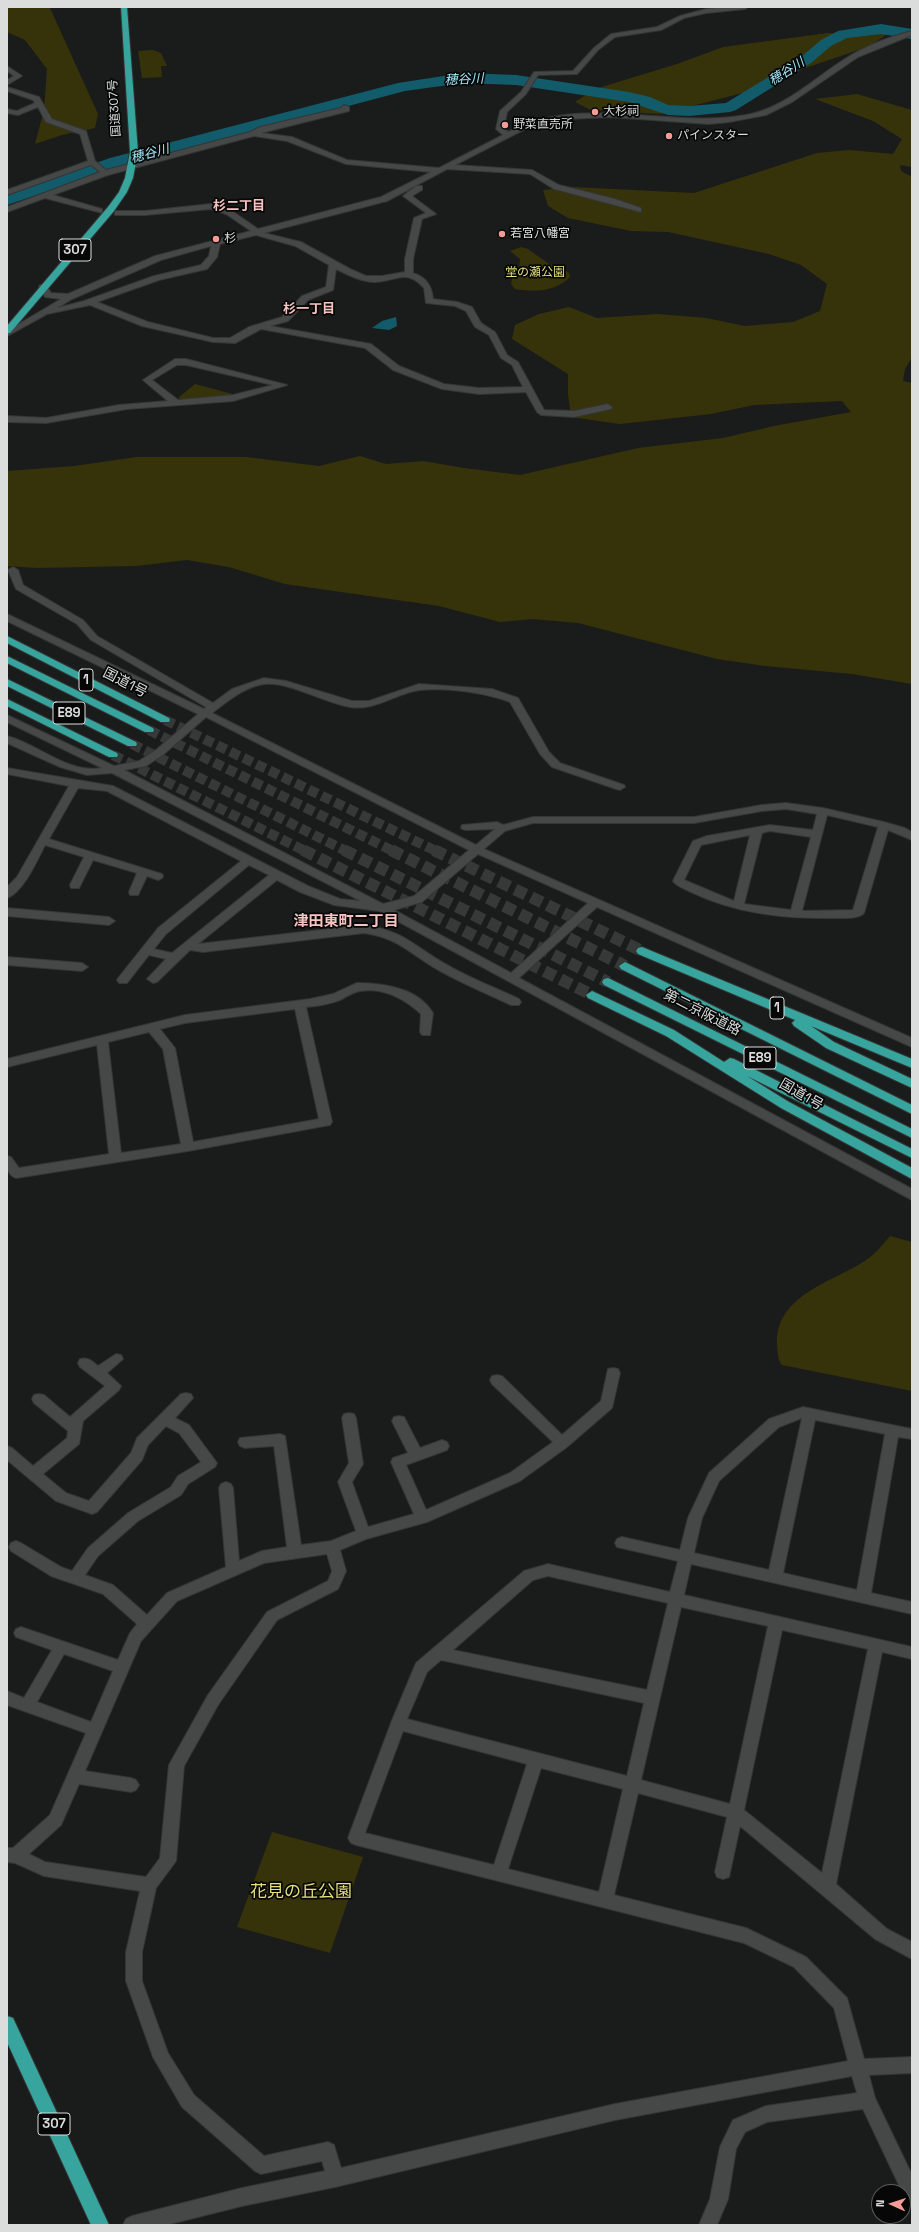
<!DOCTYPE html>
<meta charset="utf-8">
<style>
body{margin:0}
#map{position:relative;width:919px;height:2232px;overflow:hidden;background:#1a1c1b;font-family:"Space Grotesk",sans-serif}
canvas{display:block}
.frame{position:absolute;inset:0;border:8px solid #dbdddc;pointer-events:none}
.north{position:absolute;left:871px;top:2184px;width:40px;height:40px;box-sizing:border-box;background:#060706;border:1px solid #5b5d5c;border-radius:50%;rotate:273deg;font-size:11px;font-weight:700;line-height:16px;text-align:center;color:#dbdddc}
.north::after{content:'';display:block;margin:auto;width:14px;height:18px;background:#f59b97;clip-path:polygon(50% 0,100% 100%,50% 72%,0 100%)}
</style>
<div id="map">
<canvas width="919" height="2232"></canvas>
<div class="frame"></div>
<div class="north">N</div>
</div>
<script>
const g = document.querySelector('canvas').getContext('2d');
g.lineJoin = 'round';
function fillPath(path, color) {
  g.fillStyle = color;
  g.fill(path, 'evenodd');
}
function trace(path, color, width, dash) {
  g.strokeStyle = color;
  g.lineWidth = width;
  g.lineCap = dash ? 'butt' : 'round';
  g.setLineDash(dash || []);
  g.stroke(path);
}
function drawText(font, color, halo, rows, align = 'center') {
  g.font = font + ' "Space Grotesk","Noto Sans JP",sans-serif';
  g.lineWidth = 3.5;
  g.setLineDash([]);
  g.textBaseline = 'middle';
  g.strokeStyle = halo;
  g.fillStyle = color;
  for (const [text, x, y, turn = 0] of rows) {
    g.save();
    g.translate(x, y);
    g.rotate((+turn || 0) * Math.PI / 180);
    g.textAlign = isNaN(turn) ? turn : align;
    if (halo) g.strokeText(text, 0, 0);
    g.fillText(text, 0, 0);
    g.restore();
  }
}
fillPath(new Path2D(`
 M7,7H53L50,8L98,114L95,128L62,135L35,144L44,110L47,69L25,40L7,32Z
 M828,33L887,34L870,46L779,77L758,89L661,114L591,110L575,102L595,89L677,64L723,47Z
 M153,50L161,53L167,66H161L162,77L142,78L138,51Z
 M857,94L912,110V167L900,165L901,171L912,177V357L905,369L903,381L912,383V684L852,674L765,666L717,659L578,623L533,619L500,622L439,606L285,584L229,567L187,560L136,566L37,568L7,566V471L74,466L137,457H246L319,466L360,456L386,464L423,461L464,468L520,475L638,448L723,438L774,426L851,412L842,401L754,405L711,414L620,424L571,417L568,394V374L512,339L515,325L539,314L569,307L597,318L658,314L706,318L745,326L793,322L820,311L827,284L801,265L769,254L668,232L631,231L568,218L548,206L543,190L573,187L694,193L817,153L849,150L893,154L902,139L873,121L815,99Z
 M521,247L528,249L549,264L562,268L569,273L570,277C555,292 535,292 515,289L511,284L513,274L519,269L520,259L510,251Z
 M195,384L236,395L187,401L178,398Z
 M890,1236L912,1242V1391L782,1365C777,1359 778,1352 777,1345C775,1293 836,1282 869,1258C877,1252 883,1244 890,1236Z
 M272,1832L363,1857L330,1953L237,1927Z`), '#36330b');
fillPath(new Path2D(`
 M396,317L397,326L389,330L372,328L382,321Z`), '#125b6a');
fillPath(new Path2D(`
 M881,24L912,29V39L881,34L847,38L831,46L811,63L736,110L730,112L689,116L668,115L629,102L516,85L463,83L405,91L122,166L7,205V194L110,158L398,83L463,73L516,75L629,92L650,97L668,105L689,106L726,103L801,57L821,40L838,31Z`), '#125b6a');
trace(new Path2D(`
 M165,720L436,851
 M149,730L393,851
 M132,744L346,851
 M113,755L305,851`), '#373938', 10, [10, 4.5]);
trace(new Path2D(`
 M303,850L592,995
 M344,850L608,982
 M391,850L625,966
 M434,850L642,951`), '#373938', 12, [12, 6]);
const minor = new Path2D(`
 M726,7H748L745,9L706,13L684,18L661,30L615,37L598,50L577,74L538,75L526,94L507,112L504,128L508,132C583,93 667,129 746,115C785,108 813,79 845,59C865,46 889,37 912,31V35L858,57L792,102L766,115L729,122L709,124L610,117L566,119L529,127L455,165L532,170L559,185L615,199L641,208V212L554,189L530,174L447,169L387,201L264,233L301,242L350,269L366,276H382L405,272V259L414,218L426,213L403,196L416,186H422V190L412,196L436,214L422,219L413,259V273C426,277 432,286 433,299L457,302L472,307L481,323L495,332L507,355L518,362L544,410L574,411L608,404L612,407L611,409L574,417L541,415L537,412L526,392L479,394L442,389L393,370L365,348L261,329L235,343L213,342L142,326L90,305L47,314L7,336V331L61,299L45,297L39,287L40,285H46L51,293L68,294L155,256L251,231L226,214L211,209L145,215H115V211H145L211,204L232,211L258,229L381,197L431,172L346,164L287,141L254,136L108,175L53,195L102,209V213L45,198L7,212V207L100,172L91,165L7,195V190L88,161L80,134L46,122L38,107L18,115L7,113V109L17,111L35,103L33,100L7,91V87L39,97L52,119L86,131L95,161L106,170L250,132L260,127L341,108L344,105L349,107V111L261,133L292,137L347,160L439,168L503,135L496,129L500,111L521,92L534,72L573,71L594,48L611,34L657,27L680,16L706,9ZM256,235L295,246L329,265L326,287L302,296L282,317L249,327L230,338H213L148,322L97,302L159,280L207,269L217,257L220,244ZM211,246L209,256L201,265L154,276L84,301L57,308L72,299L161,260ZM336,269C348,275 362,282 375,282C397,281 406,268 424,288L426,303L455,306L466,311L475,327L489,335L501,358L512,365L523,387L479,388L444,384L399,366L371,344L270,326L288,321L308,300L333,290Z
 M7,66L22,76L7,85V80L14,76L7,71Z
 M175,359H186L287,385L233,401L127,409L46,423L7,422V416L46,418L119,405L168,401L143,380ZM177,365H186L273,385L233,395L178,400L152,380Z
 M13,567L18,570L23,585L83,620L97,636L213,703L232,689L264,678L286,681L352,701H369L419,684L492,689L518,698L549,752L560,763L624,785L625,787L620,790L616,789L552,767L540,754L510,702C487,693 446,687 420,690C396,693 376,711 350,707C325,703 290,682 265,684C245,686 227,702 212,713L476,845L495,829L466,830L462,829L461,827L462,825L497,822L503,825L533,817H694L762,805L786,803L823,808L884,822L905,828L912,832V840L888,830L864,913C859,919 844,918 837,918C786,919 737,914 691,892C685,889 676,886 673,881L693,841L707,836L770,825L813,830L817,814L786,809L762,811L694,823H533L505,831L484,849L912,1038V1047L597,907L519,978L912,1189V1200L379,911L334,905L300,892L277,880L198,944L364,925C406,931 415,948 449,966C472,979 496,988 519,999L521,1002L519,1005H511C488,994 464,984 442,972C412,956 400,938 364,933L203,952L190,950L157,982L153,983L147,979L166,959L149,955L127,983H119L117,980L119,977L158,928L241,861L107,791L78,788L49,839L162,874L163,876L162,878L158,880L147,876L138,895H130L129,892L137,873L93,860L79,888H71L70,885L84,857L45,845C38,859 23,893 7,898V887L17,877L69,786L7,774V768L113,786L308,886L340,899L361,901L112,773L87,775L60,767L7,743V736C38,744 68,774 102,768L7,722V715L114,766L139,761L156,750L198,714L7,621V614L204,709L206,707L91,640L77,624L16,589L8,570ZM206,717L469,850L414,896L383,904L124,770L146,766L164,754ZM827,815L878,827L853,910L802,911ZM770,831L811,837L791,910L744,904L762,833ZM750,835L734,901L684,880L701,845ZM478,854L588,903L511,973L394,910L422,902ZM249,865L269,875L172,953L154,949L166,934Z
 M7,908L109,917L115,921L109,925L7,916Z
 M7,957L82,963L88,967L82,971L7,965Z
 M357,983C383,983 418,988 433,1013L430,1035H422L420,1032L421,1014C405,999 383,987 360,991C353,992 346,997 340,1000C330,1004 317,1006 306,1007L332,1122L330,1125L188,1151L16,1178C6,1174 7,1165 7,1156L11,1157L19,1168L109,1154L97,1045L7,1067V1059L185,1015L310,999L333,994ZM295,1009L319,1119L193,1142L175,1048L160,1029L185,1023ZM149,1032L163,1049L181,1144L121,1153L108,1042Z
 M116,1354L121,1355L123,1359L107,1373L121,1386L119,1390L83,1421L79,1444L43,1474L66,1493L89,1501L131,1453L137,1438L181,1394L186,1393L191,1394L193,1398L175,1418L189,1425L217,1463L215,1467L188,1484L181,1495L138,1521L98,1556L85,1575L113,1585L147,1615L167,1593L226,1567L219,1488L221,1484L226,1482L231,1484L233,1488L239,1561L262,1551L287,1547L274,1446L245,1448L240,1446L238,1442L240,1438L280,1434L285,1436L301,1545L331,1541L356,1531L338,1482L349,1463L342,1418L344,1414L349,1413L354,1414L356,1418L363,1464L352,1482L368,1527L414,1514L391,1462L393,1458L408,1453L392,1421L394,1417L399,1416L404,1417L420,1448L442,1440L447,1442L449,1446L447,1450L406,1465L426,1510L510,1473L553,1442L492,1384L490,1380L492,1376L497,1375L502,1376L562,1435L601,1401L608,1369L613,1368L618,1369L620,1373L612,1408L567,1447L520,1481L427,1522L366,1539L340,1550L346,1571L338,1589L277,1620L218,1705L184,1766L176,1861L156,1888L142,1952V1981L168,2053L194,2095L264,2156L328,2142L334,2145L341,2168L615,2104L848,2061L834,2008L794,1967L744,1943L356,1845L351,1843L348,1838L391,1723L416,1663L524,1571L548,1564L670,1592L678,1561L617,1547L615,1543L617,1539L622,1537L680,1550L688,1518L709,1473L769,1419L803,1407L912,1429V1439L898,1437L871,1593L912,1602V1614L691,1564L684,1595L912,1647V1659L882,1652L836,1884L887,1929L912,1942V1959L875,1939L740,1826L729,1877L723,1879L717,1877L715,1872L727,1817L638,1793L614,1895L746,1928L806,1957L847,1998L864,2059L912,2057V2073L869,2075L875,2098L912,2175V2203L906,2200L863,2109L767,2122L745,2132L736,2149L728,2199L717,2225H699L710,2199L720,2147L733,2120L766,2106L857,2093L852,2076L615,2120L335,2187L242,2206L166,2225H123L126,2219L132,2216L242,2188L325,2171L322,2161L261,2174L255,2171L182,2107L153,2057L126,1981V1952L140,1891L44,1876L15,1863L7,1862V1848H13L50,1815L86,1733L7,1705V1691L24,1698L52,1650L16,1637L14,1633L16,1629L21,1627L118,1660L130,1633L137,1624L103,1594L51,1576L11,1551L9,1547L11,1543L16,1541L21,1543L61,1567L72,1571L88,1548L128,1513L171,1487L178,1476L201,1462L179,1433L166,1426L148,1445L142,1460L97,1512L92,1514L56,1501L7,1460V1446L12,1448L33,1466L67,1438L68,1431L34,1403L32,1399L34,1395L39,1394L44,1395L70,1417L105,1386L80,1367L78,1363L80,1359C88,1357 92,1361 98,1366ZM802,1418L769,1570L694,1553L702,1518L719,1481L779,1427ZM815,1420L885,1434L857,1590L783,1573ZM327,1554L332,1571L328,1581L267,1612L208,1695L169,1765L160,1858L146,1877L45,1862L29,1854L61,1825L79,1784L131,1792L136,1790L139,1785L136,1780L131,1778L85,1771L141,1641L177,1601L264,1563ZM548,1576L668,1603L647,1690L453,1650L533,1580ZM681,1607L768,1626L730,1804L641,1780ZM782,1630L868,1649L822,1873L744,1810ZM64,1654L113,1671L91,1722L37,1702ZM441,1660L644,1703L627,1776L407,1719L427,1672ZM403,1731L527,1764L494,1865L365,1833ZM541,1768L623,1789L599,1892L508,1869Z`);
const highway = new Path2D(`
 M121,7H127L138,152L133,178L127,192L114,211L10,333H7V326L108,207L119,192L125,178L130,152Z
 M7,636L169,718L170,720L169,722H161L7,643Z
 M7,656L153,728L154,730L153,732H145L7,663Z
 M7,679L136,742L137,744L136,746H128L7,686Z
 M7,699L117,753L118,755L117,757H109L7,706Z
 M642,947L912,1059V1068L811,1026L834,1042L912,1079V1088L826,1048L794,1026L792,1023L795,1020L638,954L636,951L638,948Z
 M625,962L912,1105V1114L621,969L619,966Z
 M608,978L912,1129V1138L604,985L602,982L604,979Z
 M592,991L674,1030L724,1062L730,1058L734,1059L912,1149V1158L747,1076L789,1102L912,1168V1179L781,1108L666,1036L588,998L586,995Z
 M7,2016L13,2018L109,2225H91L7,2042Z`);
trace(minor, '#343635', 2);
trace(highway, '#343635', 2);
fillPath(minor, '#454847');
fillPath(highway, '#37a59d');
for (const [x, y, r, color] of [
 [595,112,4,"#f59b97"],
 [505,125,4,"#f59b97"],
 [669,136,4,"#f59b97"],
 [502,234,4,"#f59b97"],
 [216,239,4,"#f59b97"]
]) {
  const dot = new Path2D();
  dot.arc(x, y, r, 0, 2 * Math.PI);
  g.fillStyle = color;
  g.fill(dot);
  trace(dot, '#060706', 1.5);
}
drawText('12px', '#dbdddc', '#060706', [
 ["国道307号",115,108,-94]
]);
drawText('12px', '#dbdddc', '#060706', [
 ["大杉祠",603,112],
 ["野菜直売所",513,125],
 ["パインスター",677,136],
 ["若宮八幡宮",510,234],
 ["杉",224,239]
], 'left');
drawText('12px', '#e5df7f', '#060706', [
 ["堂の瀬公園",535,273]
]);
drawText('italic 13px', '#a4e7f9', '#060706', [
 ["穂谷川",787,72,-33],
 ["穂谷川",464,80,-3],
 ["穂谷川",150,154,-15]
]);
drawText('bold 13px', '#f7c3c0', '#060706', [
 ["杉二丁目",239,206],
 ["杉一丁目",309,309]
]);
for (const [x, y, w] of [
 [75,250,32],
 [86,680,14],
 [69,713,32],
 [777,1008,14],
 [760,1058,32],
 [54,2124,32]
]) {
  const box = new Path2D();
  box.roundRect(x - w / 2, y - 11, w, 22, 3);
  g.fillStyle = '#060706';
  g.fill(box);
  trace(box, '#dbdddc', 1);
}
drawText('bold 13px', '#dbdddc', null, [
 ["307",75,250],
 ["1",86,680],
 ["E89",69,713],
 ["1",777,1008],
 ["E89",760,1058],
 ["307",54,2124]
]);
drawText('14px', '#dbdddc', '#060706', [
 ["国道1号",125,683,27],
 ["第二京阪道路",702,1013,27],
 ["国道1号",801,1095,30]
]);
drawText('bold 15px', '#f7c3c0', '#060706', [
 ["津田東町二丁目",346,922]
]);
drawText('17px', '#e5df7f', '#060706', [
 ["花見の丘公園",301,1892]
]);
</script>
